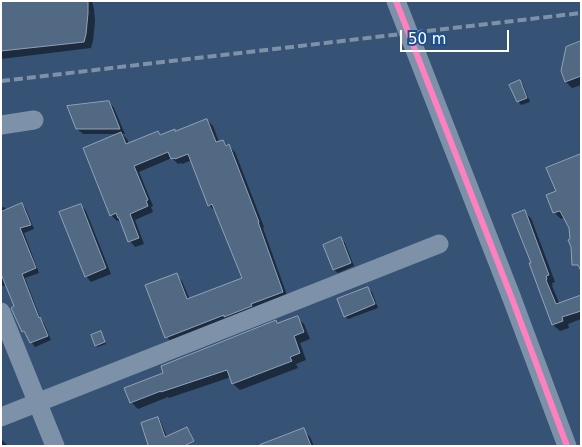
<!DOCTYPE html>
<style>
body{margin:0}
#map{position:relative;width:582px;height:447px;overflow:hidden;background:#365274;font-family:"DejaVu Sans",sans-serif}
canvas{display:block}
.frame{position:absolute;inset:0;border:2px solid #fff;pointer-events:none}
.scale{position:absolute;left:400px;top:30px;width:109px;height:22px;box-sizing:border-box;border:2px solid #fff;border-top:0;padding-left:6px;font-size:15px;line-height:18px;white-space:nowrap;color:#fff;-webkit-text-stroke:4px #1b4f8f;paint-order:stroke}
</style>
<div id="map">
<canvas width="582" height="447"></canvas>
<div class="frame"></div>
<div class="scale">50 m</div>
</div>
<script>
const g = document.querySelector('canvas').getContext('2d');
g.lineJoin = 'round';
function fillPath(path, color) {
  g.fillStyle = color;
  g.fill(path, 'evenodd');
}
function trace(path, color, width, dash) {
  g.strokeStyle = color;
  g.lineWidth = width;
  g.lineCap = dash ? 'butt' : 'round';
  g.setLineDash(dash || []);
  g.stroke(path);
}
fillPath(new Path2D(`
 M1,1H92L94,9L95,21L93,41L91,48L1,59Z
 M581,42V85L572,88L566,82Z
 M520,81L523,85L530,102L521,105L518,101Z
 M109,102L114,108L125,134H122L127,139L129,144L158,132L162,136L176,132L207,120L213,126L219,142L223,141L235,152L264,227L263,228L288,298L172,343L167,337L176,275L182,281L190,300L243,278L215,211L209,205L192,160L182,164L181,163L178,164L172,158L139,172L153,206L151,207L153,212L135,220L144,244L135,247L130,241L120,220L117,221L111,215L118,134H83L77,129Z
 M581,156L571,240L570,227L565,217L561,219L554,212L557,192Z
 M22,204L26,209L34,229L24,233L39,273L25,278L41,320L44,323L51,340L35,347L23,331L16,307L7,285L3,286L1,284V208L4,207L8,211Z
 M81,205L86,211L111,274L91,282L86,276Z
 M524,212L531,218L555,282L552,283L553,286H552L560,305L581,296V319L568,324L569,328L560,331L553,325L531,264L532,263Z
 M341,239L345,243L354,266L338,273L334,270L325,246Z
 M368,289L372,292L378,308L348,319L345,316Z
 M297,318L304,324L310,339L300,343L306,360L296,364L298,368L240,390L233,384L231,377L169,398L168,397L138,409L131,402L165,373L276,322L278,324Z
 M101,332L106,344L97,347L96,345Z
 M158,418L160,420L167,437L187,428L190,431L194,441L183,446H149Z
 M303,430L310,437L314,446H260Z
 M2,440L6,444L7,446H1V441Z`), '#0007');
const building = new Path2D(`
 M1,1H88V13L86,34L84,42L1,51Z
 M581,41V76L565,82L561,71L566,47Z
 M520,80L527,98L517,102L509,85Z
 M109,101L120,129H76L67,106Z
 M207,119L216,142L223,140L226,146L229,144L259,222H258L283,292L251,304L252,306L224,317V315L165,338L145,285L177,273L187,299L242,278L212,204L208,206L188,154L175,159L174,158L171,159L168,152L134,166L148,200L146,201L148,206L130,214L139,238L128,242L119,218H118L116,213L110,216L83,148L121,132L126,144L158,131L160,135L175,129V131Z
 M581,154V271L578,265H572L571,247L568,240L570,239L569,228L560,211L553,213L546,195L556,191L546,168Z
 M22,203L31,225L20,228L36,268L22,274L39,318L40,317L48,336L30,343L24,331L22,332L11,308L14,306L1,274V212Z
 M81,204L106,268L85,277L59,212Z
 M525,210L549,275L546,276L547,279L546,280L556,304L581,295V311L562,317L563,321L552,325L529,263H531L512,215Z
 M341,237L351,263L333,270L323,245Z
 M368,287L375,304L344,317L337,299Z
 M298,316L304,332L294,336L300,353L290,357L292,361L232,384L227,370L161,392V391L130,403L124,388L163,373L161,366L276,320L277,323Z
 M101,331L105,342L95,346L91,335Z
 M158,417L165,437L187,427L194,441L184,446H145L148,445L141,423Z
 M304,428L311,446H260V445Z`);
fillPath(building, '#526984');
trace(building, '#92a2b6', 1);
trace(new Path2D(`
 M1,125L34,120
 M511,296L567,446
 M1,312L55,446
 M1,417L439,244`), '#7d92a8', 19);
trace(new Path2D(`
 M1,81L581,13`), '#7e92a7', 4, [9, 4]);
trace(new Path2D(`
 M396,1L511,296`), '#7d92a8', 19);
trace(new Path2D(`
 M396,1L511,296L567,446`), '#ff80c0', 6);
</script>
